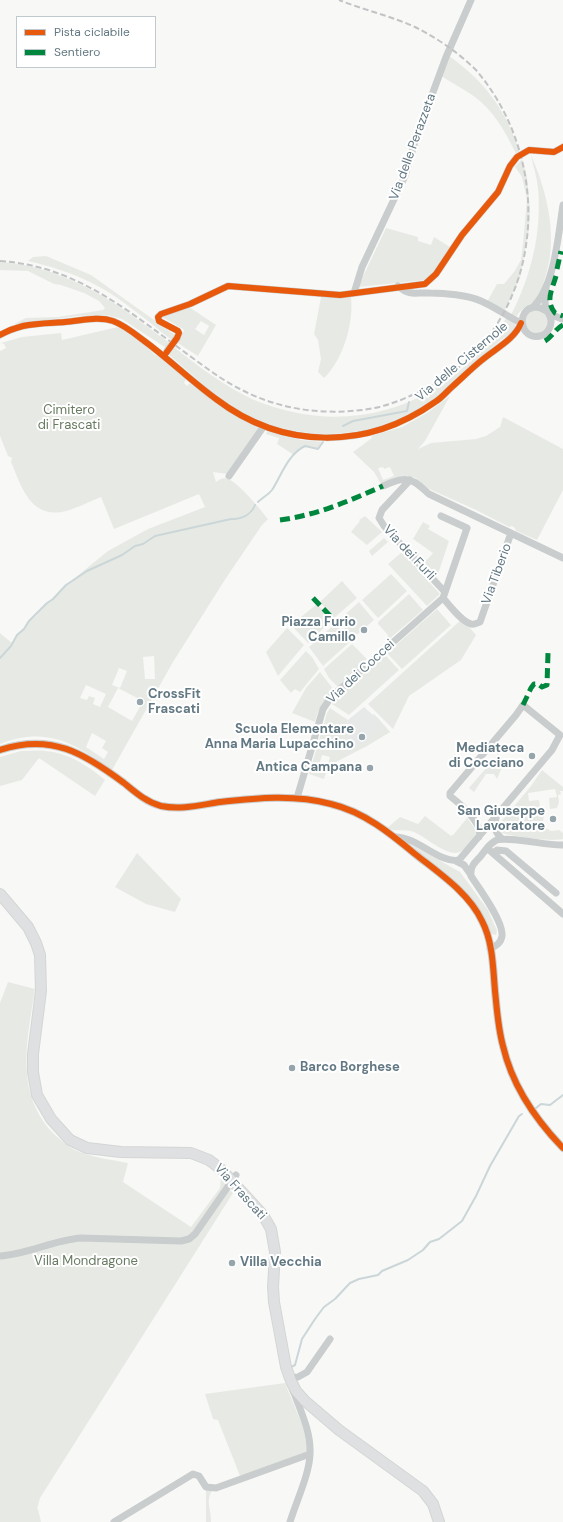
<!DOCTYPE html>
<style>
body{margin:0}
#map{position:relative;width:563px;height:1522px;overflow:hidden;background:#f8f8f7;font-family:"DM Sans",sans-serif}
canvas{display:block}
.legend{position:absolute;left:16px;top:16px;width:140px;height:52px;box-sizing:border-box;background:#fff;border:1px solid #c0c9cd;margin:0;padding:5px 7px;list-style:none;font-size:12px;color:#627883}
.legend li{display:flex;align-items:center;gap:8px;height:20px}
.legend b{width:20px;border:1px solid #c0c9cd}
</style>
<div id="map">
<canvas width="563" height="1522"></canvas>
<ul class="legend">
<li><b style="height:5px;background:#e8590c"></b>Pista ciclabile</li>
<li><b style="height:5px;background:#00873e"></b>Sentiero</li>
</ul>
</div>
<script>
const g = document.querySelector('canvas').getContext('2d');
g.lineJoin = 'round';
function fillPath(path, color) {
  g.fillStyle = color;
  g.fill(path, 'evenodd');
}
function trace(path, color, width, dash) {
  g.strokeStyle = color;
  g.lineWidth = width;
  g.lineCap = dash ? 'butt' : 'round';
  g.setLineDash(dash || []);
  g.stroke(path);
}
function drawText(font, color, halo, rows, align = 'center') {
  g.font = font + ' "DM Sans",sans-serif';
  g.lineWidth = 4;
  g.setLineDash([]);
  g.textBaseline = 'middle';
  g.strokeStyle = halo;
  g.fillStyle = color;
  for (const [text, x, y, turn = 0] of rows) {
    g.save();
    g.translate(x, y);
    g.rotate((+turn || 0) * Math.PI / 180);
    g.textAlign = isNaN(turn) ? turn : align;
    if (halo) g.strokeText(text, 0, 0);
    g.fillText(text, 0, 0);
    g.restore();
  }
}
fillPath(new Path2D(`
 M364,707L373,715L374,714L390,732L365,747L338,753L348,720Z`), '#e7e9e8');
fillPath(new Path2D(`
 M449,56C485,81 507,112 520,153L516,154C509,139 500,122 488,109C476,95 457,86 441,76Z
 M531,155C548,194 559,240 544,281C543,286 542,292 539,296C533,305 522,306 517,316L511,315C531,276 542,233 538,188C537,177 533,166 531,155Z
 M522,159L527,177L530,209L529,229L520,278L504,312L487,302L497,284H504L514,272L521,260L523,244L527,199L522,177L515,167Z
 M386,228L418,237V241L431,245L434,237L450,247L433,274L426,280L358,287Z
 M46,256L91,275L175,335L176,337L173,341C147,321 122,298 92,283C72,273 50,266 28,261L33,257Z
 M0,262C38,264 77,280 109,300C130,313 150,329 171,344L166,348L122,319L106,315L78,316L14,324L26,318L58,317L103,310L105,308L99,301L84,293L61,285L54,284L28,271L0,270Z
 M321,297H351C354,323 343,360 324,378L318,372L321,359L318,340L314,334Z
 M189,307L216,325L198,356L176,342L184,331L183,329L162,317V316ZM201,321L209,326L204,335L195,329Z
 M525 322a12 12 0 1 1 24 0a12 12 0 1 1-24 0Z
 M507,317L515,323C516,327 515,329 513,331C510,335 505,337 501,340C491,348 483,357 474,365C457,380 440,397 420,409C366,440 299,443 244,413C216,398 192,374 168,354L174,347C198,366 224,386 252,399C350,441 450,406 507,317Z
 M118,327L140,340L155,355L161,357L186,379L184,383L187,386L190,383L224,408L259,428L227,474L213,472L216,482C220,479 223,477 228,479C239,483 260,509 268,519L262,525L226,578L173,662L112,770C74,743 47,726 0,744V633L12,643L17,635L24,629L27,622L36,616L47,603L53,599L66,585L108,551L148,529L205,507L199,494L114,529L101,497C90,501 78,508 66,511C31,520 22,488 11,462L12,458L8,456L0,436V351L6,348L4,344L1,343L22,337L61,333L62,340ZM154,656L155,679H145L143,657ZM119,668L127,671L120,688L112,685ZM86,685L106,694L100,707L93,704L95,698L89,696L87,700L80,698ZM118,688L143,701L132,721L108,707ZM92,733L106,741L102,748L108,752L104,759L86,747Z
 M450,396L425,441L418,449L431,443L476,439L486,436L500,427L503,417L563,449V490L537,540L516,531L515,528L512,526L509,527L476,510L427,488L416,478L403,476L381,484L374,472L353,452L372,438L371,436L402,427L427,413ZM383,467L384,469L390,467L394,476L383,480L378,468Z
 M267,431L301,440L323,442L318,449C307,447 301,445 294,455L277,444L279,438L266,434Z
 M365,516L382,532L367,545L351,532L360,521L359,520Z
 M423,522L430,526L428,529L449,541L437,577L409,549L427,560L433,553L413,539Z
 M384,538L388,542L372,556L369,551Z
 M402,552L440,594L427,606L388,564Z
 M391,574L407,591L378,618L362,600Z
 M342,581L357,598L334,618L320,602Z
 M409,594L423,610L388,640V635L378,624V622Z
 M359,602L374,620L353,638L338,621Z
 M317,604L332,620L308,643L291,625Z
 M437,609L451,625L402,669L387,653Z
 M462,619L476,635L461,660L409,696L393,729L368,704Z
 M335,624L351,641L323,666L309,647Z
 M287,628L304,645L278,676L266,652Z
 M352,644L367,659L338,687L329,678L324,669Z
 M306,651L312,657L319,669L300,692L295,689L291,693L280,680Z
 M385,655L399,670L349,715L332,704L336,698Z
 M320,672L334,690C324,699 318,709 315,722L292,713L306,688Z
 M330,708L348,720L345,731L347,732C346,739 348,743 355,746L366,743L378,729L381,731L384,728L381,725L382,724L375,719L377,717L390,732L365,747L334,763L327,769L324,779L309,774L327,713ZM322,755L330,757L328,764L324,763L322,771L316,770L318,762H320Z
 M21,751C29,751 38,750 46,751C69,753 88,766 105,780L95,796L39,758L22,780L0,786V757Z
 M498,754L507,764L504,768L502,767L497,779L494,774H486L474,792L469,788Z
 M542,770L563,787V791H560L561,794L558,795L559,802L557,808L550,809L549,798L557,797L555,789L528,793L529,801L539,800L541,813L544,815L543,821L544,827L551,831L559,830L563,833V839C550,842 516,837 502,833L499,827L500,823L531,786Z
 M425,816L451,836L454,834L467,818L476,830V834C472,839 468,847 462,851C448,860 424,834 411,831C403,829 395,832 387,828L400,817L418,824Z
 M405,841L460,872L488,910L497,931L496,935L492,934L478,910Z
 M137,853L181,899L175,912L146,904L115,887Z
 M8,982L35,989C27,1041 14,1094 55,1135C62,1141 71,1149 80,1152C95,1158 113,1160 128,1163L123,1182L191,1227L220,1188L221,1176L227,1188L233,1193L40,1498L37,1509H38L41,1522H0V1003Z
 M285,1383L304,1429L308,1453L240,1476L218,1420L213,1419L205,1394Z
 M206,1489L212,1491C205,1502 212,1511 211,1522H206Z`), '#e7eae4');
trace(new Path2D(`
 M343,426L353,421L407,411L409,402
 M258,502C262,498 268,495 272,490C281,476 288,454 305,446L318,449L323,442
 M0,658L11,646L17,635L24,629L29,621L47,603L53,599L66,585L87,571L122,555L135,546L143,544L155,536L231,519C241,519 251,515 255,505
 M536,1108L541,1104L550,1105L563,1095
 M291,1367L295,1365L302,1339L315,1319L324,1307L335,1299L350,1283L359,1279L378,1275L382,1271L408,1260L423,1250L430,1242L439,1239L462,1221L476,1196L490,1166L519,1116L522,1114`), '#cbd6d8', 2);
const primary = new Path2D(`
 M0,894L28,927L36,943L40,955L41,991L33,1054V1072L37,1095L51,1119L70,1140L87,1148L121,1152L191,1153L209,1160L222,1170L263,1215L271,1229L275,1252L273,1287L274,1302L286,1367L291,1381L296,1391L305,1401L339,1430L423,1491L433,1504L439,1522`);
trace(primary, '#d4d5d5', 12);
trace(new Path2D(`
 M398,286C411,297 415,292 430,293C444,293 468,295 481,301C495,307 508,317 521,323
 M546,288C546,292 545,298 545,303C546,312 555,319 549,329C547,333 544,335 540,336C520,341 515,309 535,307C545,307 552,317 563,319
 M354,293L362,267L405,176L416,138L446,57L471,0
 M532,308C555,287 558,235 563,205
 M0,335C7,331 15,328 23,326C36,323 51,323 65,322C80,321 98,316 113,321C124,325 134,333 143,340C169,359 191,381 216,399C283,450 367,450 435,402C442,398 447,391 453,386C463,377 472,368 482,360C495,349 515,339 521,323
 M177,338L179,333L178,331L159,321L158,317L161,314L190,304L228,286L340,295L425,284L436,274L462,235L498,192L510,166L517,157L529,150L554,152L563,147
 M229,476L264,426
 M410,480L382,510L379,518L384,526L444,591
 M383,486C393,482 404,476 414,482C420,485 424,490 429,494L563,558
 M443,598C449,605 462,622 471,624C474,625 477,623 480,622L511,533
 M297,798L323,709L331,697L443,598L467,528L441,516
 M496,818C494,827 495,832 501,838
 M394,837C417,836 439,864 459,860L552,750L560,735
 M479,837C484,824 459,803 450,796V793L516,715L523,705L560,735
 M487,848L563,914
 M493,853L497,850L506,851L556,893
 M456,861L464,865L471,875
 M490,949C496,946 501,943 502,936C504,922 479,888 471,876C470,867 474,863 480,857C484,852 489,844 495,841C504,835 548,846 563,845
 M0,1256C28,1254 54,1240 81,1238L181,1241L189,1239L195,1234L236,1175
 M290,1380L289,1378L298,1377L307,1372L330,1339
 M114,1522L193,1474L199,1476L206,1487L216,1488L310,1454
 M290,1522C296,1502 310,1473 310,1453C311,1431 300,1410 293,1390`), '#cacdcd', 7);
trace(new Path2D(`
 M0,750C51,733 84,753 124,783C135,792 146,802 161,806C181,810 200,805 220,802C257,798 294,794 331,804C364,812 390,833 415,854C439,873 469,893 482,921C493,942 493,968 495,991C497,1010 498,1028 503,1046C512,1085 535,1119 563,1148`), '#cacdcd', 8);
trace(primary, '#dfe0e1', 10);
trace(new Path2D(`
 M0,261C79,266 133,315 194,359C209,370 224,381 240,389C278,409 320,415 362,410C379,408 395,403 410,396C542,342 563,172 476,70C459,53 437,38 415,27C391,16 364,10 339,0`), '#c1c3c4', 2, [6, 3]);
trace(new Path2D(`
 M167,351L177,338`), '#cacdcd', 7);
trace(new Path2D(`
 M557,269L561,251
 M556,276C552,290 545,301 555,313L563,316
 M545,341C552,337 555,329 563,325
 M280,520C317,515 349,501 383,486
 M313,598L335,621
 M523,705L531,688L534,684H538L542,687L547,685L548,653`), '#00873e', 5, [10, 5]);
trace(new Path2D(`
 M0,335C7,331 15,328 23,326C36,323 51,323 65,322C80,321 98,316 113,321C124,325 134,333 143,340C169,359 191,381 216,399C283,450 367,450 435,402C442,398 447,391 453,386C463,377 472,368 482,360C495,349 515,339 521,323
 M164,356L177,338L179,333L178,331L159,321L158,317L161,314L190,304L228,286L340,295L425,284L436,274L462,235L498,192L510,166L517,157L529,150L554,152L563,147
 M0,750C51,733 84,753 124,783C135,792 146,802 161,806C181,810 200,805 220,802C257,798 294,794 331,804C364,812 390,833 415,854C439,873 469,893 482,921C493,942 493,968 495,991C497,1010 498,1028 503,1046C512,1085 535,1119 563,1148`), '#e8590c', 6);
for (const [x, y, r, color] of [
 [364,630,4,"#96a5ac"],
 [140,702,4,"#96a5ac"],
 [362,737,4,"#96a5ac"],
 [532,756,4,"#96a5ac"],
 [370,768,4,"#96a5ac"],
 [553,819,4,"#96a5ac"],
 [292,1068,4,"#96a5ac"],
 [232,1263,4,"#96a5ac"]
]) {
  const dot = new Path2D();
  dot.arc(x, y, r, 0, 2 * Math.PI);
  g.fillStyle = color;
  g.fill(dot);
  trace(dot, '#fff', 1.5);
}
drawText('13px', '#627883', '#fff', [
 ["Via delle Perazzeta",413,147,-70],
 ["Via delle Cisternole",462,362,-40],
 ["Via dei Furli",409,553,47],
 ["Via Tiberio",497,574,-70],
 ["Via dei Coccei",361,672,-43],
 ["Via Frascati",240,1192,48]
]);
drawText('13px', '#687a61', '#fff', [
 ["Cimitero",69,411],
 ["di Frascati",69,426],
 ["Villa Mondragone",86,1262]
]);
drawText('bold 13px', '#627883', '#fff', [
 ["Piazza Furio",356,623],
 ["Camillo",356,638],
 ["CrossFit",148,695,"left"],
 ["Frascati",148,710,"left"],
 ["Scuola Elementare",354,730],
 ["Anna Maria Lupacchino",354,745],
 ["Mediateca",524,749],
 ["di Cocciano",524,764],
 ["Antica Campana",362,768],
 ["San Giuseppe",545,812],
 ["Lavoratore",545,827],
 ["Barco Borghese",300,1068,"left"],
 ["Villa Vecchia",240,1263,"left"]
], 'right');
</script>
